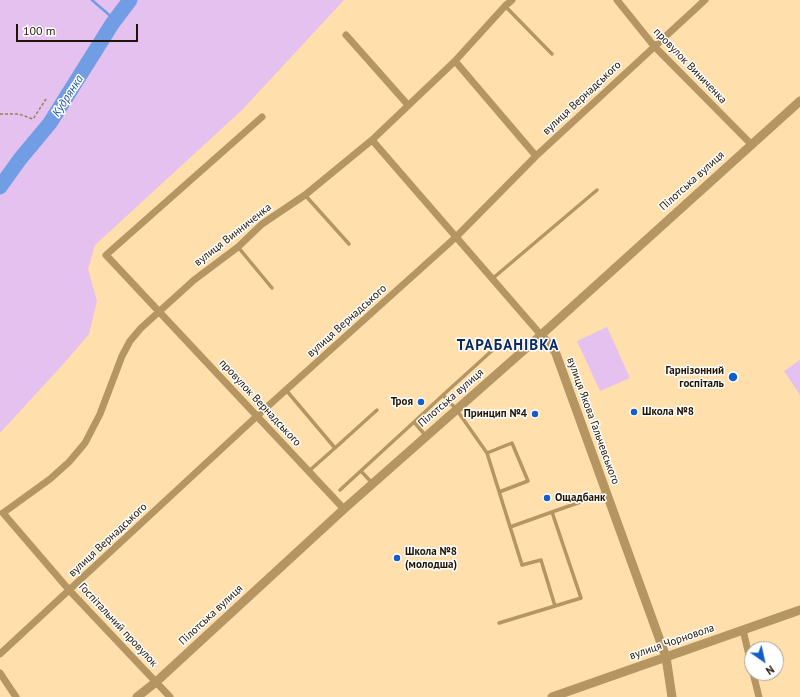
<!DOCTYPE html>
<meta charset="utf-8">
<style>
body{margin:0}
#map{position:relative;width:800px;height:697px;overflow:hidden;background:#ffdfac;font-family:"PT Sans",sans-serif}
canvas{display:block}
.north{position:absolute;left:744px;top:641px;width:40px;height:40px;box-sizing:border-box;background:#fff;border:1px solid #a6a19a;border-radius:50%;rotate:146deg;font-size:11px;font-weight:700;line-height:16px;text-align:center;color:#201503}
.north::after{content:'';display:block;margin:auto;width:14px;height:18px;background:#125ec8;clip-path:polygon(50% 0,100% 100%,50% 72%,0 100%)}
.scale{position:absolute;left:16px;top:24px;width:122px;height:18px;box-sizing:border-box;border:2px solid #201503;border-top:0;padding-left:5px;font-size:12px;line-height:14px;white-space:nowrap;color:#201503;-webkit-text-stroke:3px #fff;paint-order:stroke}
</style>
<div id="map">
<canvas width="800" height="697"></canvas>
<div class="north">N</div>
<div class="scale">100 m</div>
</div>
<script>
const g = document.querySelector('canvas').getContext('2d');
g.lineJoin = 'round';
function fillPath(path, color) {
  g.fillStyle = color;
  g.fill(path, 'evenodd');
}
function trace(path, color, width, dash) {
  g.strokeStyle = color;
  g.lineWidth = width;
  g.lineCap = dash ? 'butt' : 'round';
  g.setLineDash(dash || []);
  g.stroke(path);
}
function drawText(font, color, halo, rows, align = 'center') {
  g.font = font + ' "PT Sans",sans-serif';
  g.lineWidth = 3;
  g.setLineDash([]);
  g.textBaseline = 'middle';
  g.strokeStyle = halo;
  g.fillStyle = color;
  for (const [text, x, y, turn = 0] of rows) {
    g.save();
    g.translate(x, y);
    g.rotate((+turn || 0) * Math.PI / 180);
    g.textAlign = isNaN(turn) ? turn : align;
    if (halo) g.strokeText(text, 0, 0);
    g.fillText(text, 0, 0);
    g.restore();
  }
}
fillPath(new Path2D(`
 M0,0H344L242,110L95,245L88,269L97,301L89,334L66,361L0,433Z
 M607,327L630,378L600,391L577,341Z
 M800,360V395L784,371Z`), '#e4c1ee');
trace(new Path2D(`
 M92,0L115,20`), '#709de3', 2.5);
trace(new Path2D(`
 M0,187L20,159L50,123L112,24L130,0`), '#709de3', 15);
trace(new Path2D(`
 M0,114H19L33,119L46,99`), '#96805c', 1.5, [3, 2]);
trace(new Path2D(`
 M505,6L552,54
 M305,195L349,244
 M238,247L272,288
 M492,279L597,190
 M496,347L443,395L456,409L487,453L512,443L528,481L499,492
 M286,390L335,448L377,410
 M426,436L414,422L443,395
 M487,453L522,565L541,560L555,606L499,623
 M309,471L335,448
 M361,471L372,483
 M340,490L414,422
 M510,527L552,512
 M555,606L581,598L552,512L606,493`), '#b59562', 3.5);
trace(new Path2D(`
 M617,0L654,46L751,144
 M346,35L408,105
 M455,61L536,156
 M262,117L106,255L344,509
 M372,140L541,335
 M743,630L752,668
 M0,654L257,416L456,237L536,156L705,0
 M0,673L16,697
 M753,673L759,697
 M170,697L70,591L3,513L50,479L69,462L85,443L100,414L122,356L130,341L141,328L194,280L238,247L262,224L305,195L372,140L455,61L505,6L512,0`), '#b59562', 7);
trace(new Path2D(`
 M541,335L555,351L666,657L672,697
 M137,697L156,682L344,509L541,335L800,101
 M552,697L800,610`), '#b59562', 9);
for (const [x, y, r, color] of [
 [733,377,5,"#125ec8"],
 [421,402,4,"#125ec8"],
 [634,412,4,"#125ec8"],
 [535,414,4,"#125ec8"],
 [547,498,4,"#125ec8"],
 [397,558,4,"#125ec8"]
]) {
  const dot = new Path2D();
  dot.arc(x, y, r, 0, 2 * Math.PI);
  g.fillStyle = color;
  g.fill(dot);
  trace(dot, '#fff', 1.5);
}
drawText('11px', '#201503', '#fff', [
 ["провулок Виниченка",690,66,46],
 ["вулиця Вернадського",582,98,-43],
 ["Пілотська вулиця",692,181,-42],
 ["вулиця Винниченка",233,235,-38],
 ["вулиця Вернадського",347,321,-42],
 ["Пілотська вулиця",451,398,-41],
 ["провулок Вернадського",260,403,47],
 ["вулиця Якова Гальчевського",593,421,70],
 ["вулиця Вернадського",108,540,-43],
 ["Пілотська вулиця",211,615,-43],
 ["Госпітальний провулок",118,625,47],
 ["вулиця Чорновола",672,642,-19]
]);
drawText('bold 11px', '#201503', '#fff', [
 ["Гарнізонний",724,371],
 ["госпіталь",724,384],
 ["Троя",413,402],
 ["Школа №8",642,412,"left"],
 ["Принцип №4",527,414],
 ["Ощадбанк",555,498,"left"],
 ["Школа №8",405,552,"left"],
 ["(молодша)",405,565,"left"]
], 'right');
drawText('italic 12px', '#1d54a6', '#fff', [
 ["Кудрянка",68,96,-57]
]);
g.letterSpacing = '1px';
drawText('bold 15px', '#082a5e', '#fff', [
 ["ТАРАБАНІВКА",508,346]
]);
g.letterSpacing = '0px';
</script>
